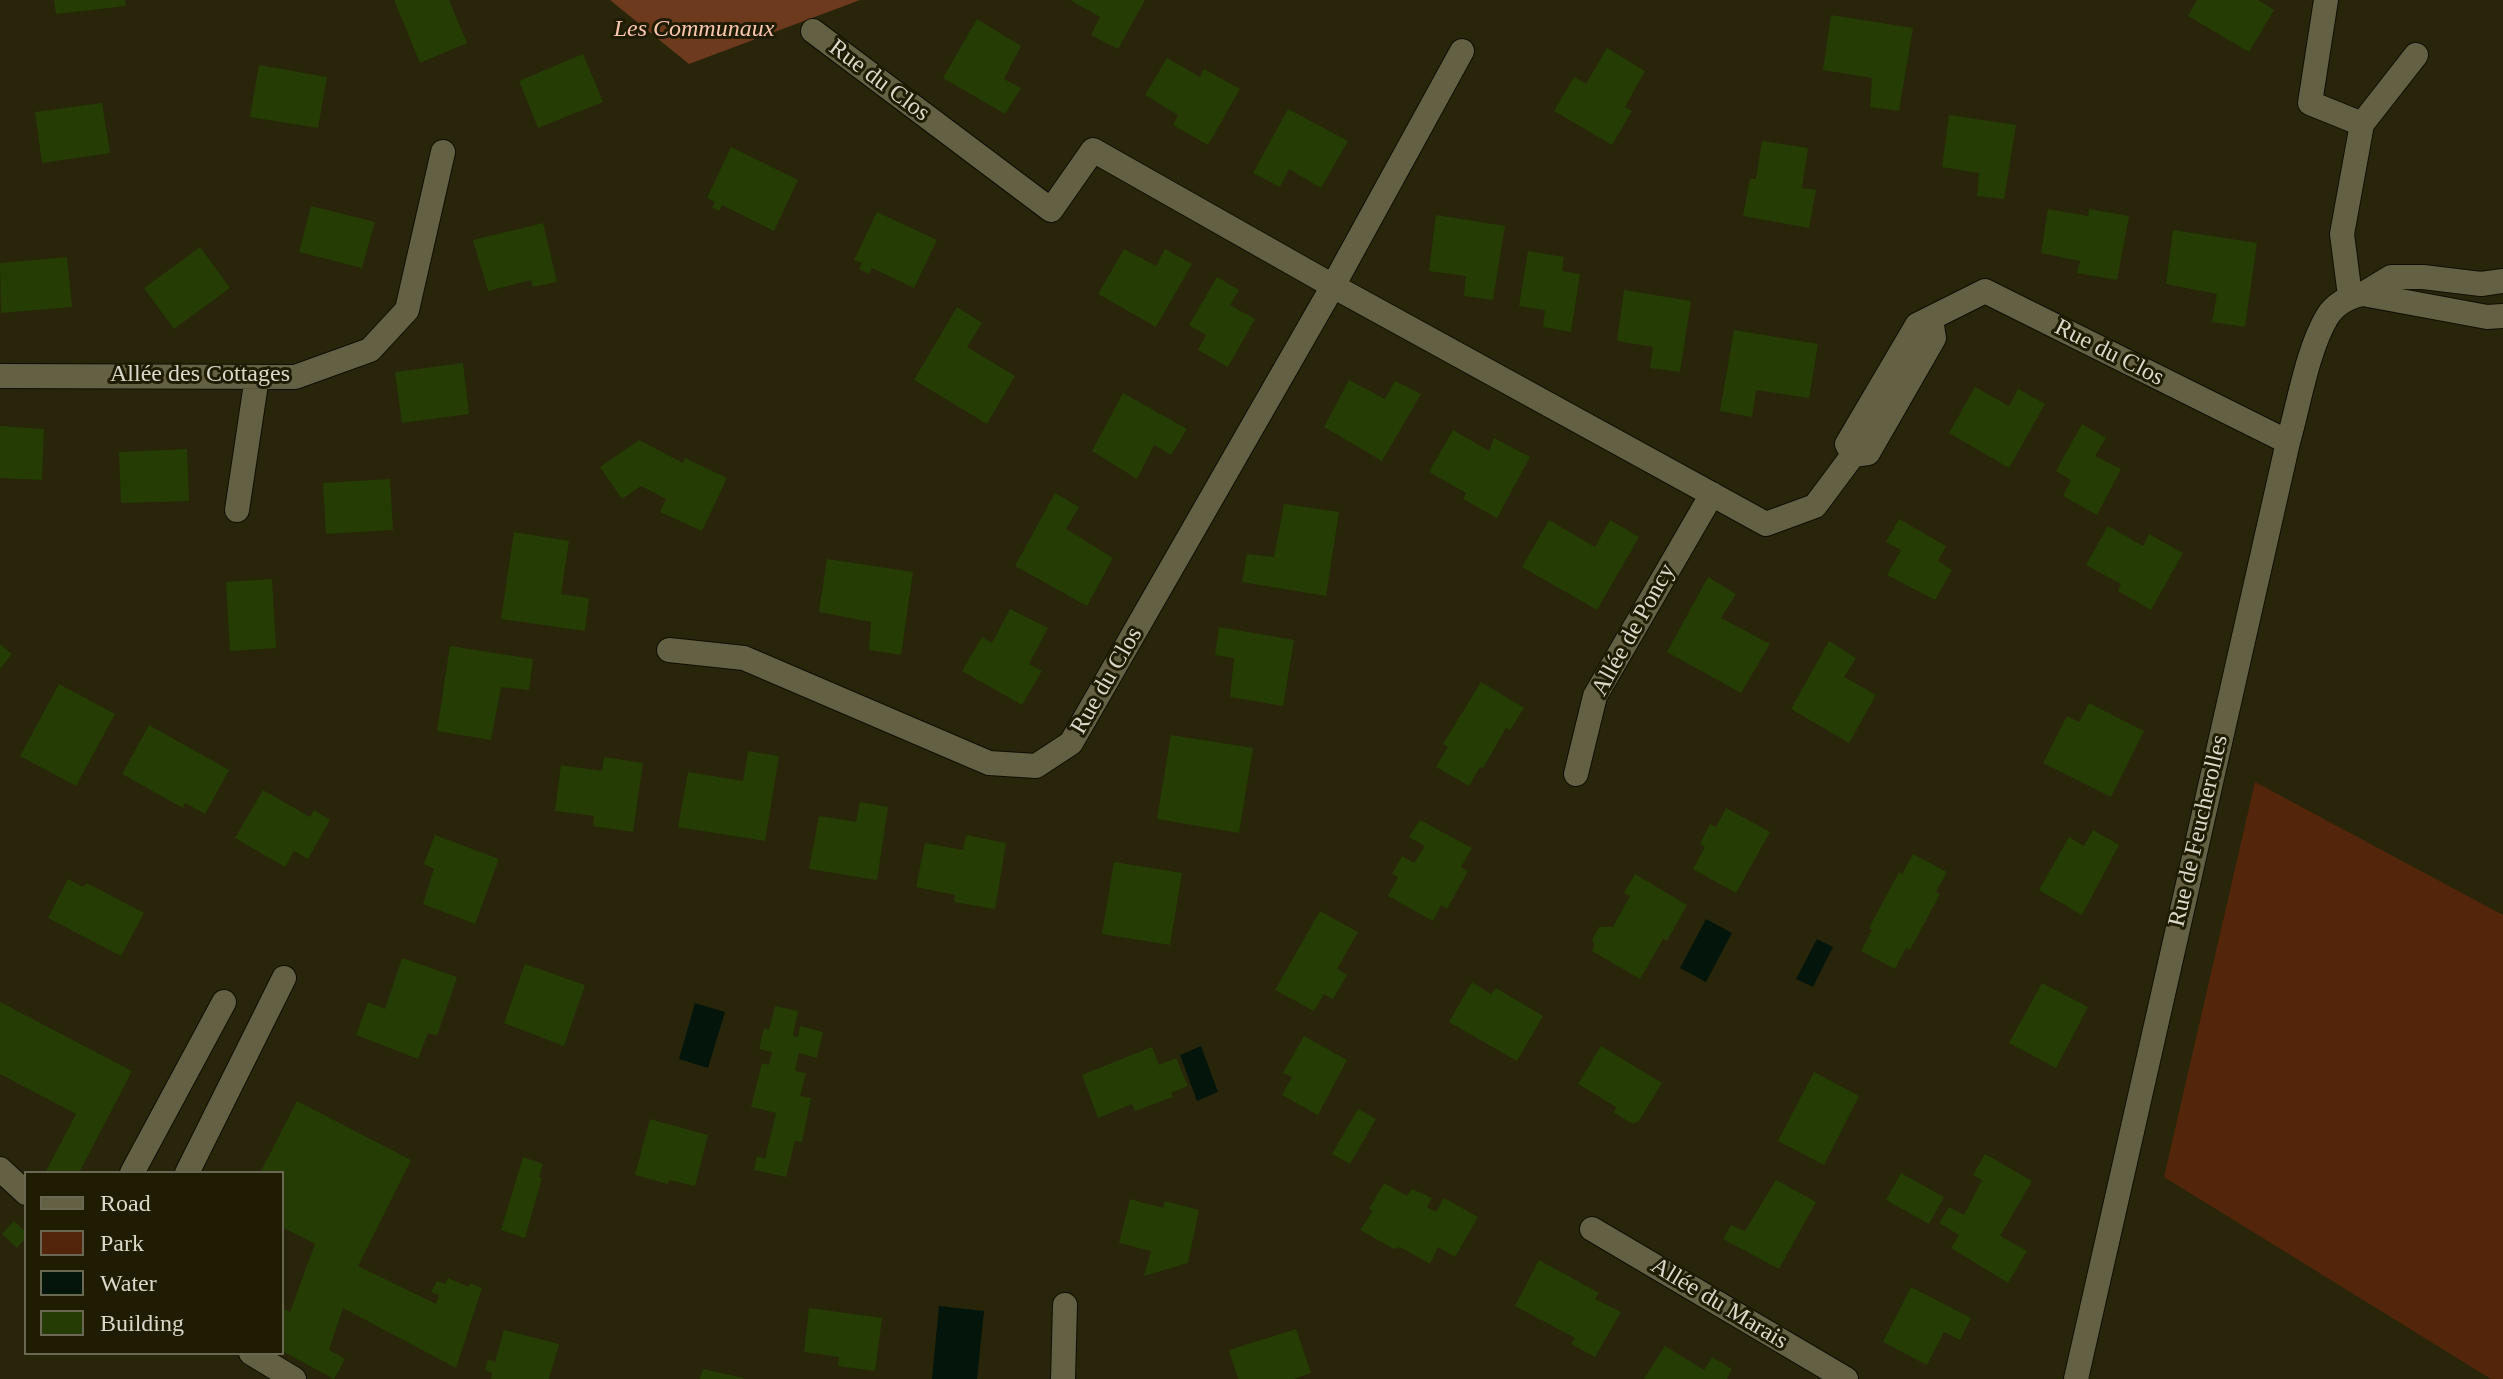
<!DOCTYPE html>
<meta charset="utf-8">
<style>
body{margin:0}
#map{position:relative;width:2503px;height:1379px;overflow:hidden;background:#28250a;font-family:Georgia,serif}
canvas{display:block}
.legend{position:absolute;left:24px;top:1171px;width:260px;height:184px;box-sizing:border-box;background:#1f1c02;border:2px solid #6a6852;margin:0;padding:10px 14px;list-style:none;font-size:24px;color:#dad9c9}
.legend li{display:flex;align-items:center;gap:16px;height:40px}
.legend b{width:40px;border:2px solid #6a6852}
</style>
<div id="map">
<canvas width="2503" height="1379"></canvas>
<ul class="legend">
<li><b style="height:10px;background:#636044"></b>Road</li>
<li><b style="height:22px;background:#53260b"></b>Park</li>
<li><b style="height:22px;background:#04160c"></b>Water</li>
<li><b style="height:22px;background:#253c05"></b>Building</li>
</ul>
</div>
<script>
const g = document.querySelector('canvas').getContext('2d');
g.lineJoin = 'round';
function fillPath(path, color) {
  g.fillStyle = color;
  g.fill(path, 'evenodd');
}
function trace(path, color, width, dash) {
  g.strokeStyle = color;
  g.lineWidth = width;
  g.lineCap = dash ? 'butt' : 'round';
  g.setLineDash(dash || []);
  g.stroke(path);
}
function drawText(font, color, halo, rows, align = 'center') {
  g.font = font + ' Georgia,serif';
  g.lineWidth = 6;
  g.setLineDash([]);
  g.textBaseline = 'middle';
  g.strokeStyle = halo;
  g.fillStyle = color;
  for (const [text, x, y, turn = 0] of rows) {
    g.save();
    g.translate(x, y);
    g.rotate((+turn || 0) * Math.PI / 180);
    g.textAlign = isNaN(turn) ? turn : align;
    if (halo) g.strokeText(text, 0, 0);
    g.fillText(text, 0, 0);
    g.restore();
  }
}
fillPath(new Path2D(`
 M2255,782L2503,915V1379H2491L2164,1177Z`), '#53260b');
fillPath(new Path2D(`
 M610,0H860L689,64Z`), '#6d3a1d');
fillPath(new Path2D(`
 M1706,919L1732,933L1706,982L1680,968Z
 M1817,939L1833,947L1813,987L1796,979Z
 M695,1003L725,1012L708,1068L679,1059Z
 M1201,1046L1218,1092L1197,1101L1180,1055Z
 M939,1306L984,1311L977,1379H932Z`), '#04160c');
fillPath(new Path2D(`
 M54,0H125L126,6L56,14Z
 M394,0H449L467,43L420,63Z
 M1070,0H1145L1118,49L1091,35L1100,17Z
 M2197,0H2258L2274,10L2249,52L2188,16Z
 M1831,15L1913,28L1899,111L1870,107L1872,78L1823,70Z
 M977,19L1021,46L1004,79L1021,88L1005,114L943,78Z
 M1607,48L1645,71L1625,107L1632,111L1612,145L1554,111L1574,77L1586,84Z
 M583,54L603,102L538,128L519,81Z
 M1167,58L1200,77L1204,69L1240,89L1208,145L1173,125L1178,115L1145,95Z
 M259,65L327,77L318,128L250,117Z
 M102,103L110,153L42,163L35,112Z
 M1288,109L1348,141L1321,188L1289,169L1280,187L1253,173Z
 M1949,115L2016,125L2004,199L1977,196L1979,173L1942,167Z
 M1762,141L1808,148L1802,188L1816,190L1809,228L1743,216L1750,179H1756Z
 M731,147L798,180L774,231L722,205L719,211L712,208L715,202L707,198Z
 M311,206L375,222L362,268L299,252Z
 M2048,209L2088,216L2089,209L2129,216L2117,280L2077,273L2080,261L2041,253Z
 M877,212L937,240L914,288L872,268L869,274L859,269L862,263L854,260Z
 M1436,215L1505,226L1493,300L1464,296L1466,276L1429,271Z
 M543,223L557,282L533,287L531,280L488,291L473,240Z
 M2173,230L2257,243L2245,327L2212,322L2217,294L2166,284Z
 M200,247L230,288L174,329L144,288Z
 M1124,249L1156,266L1165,249L1192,264L1156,327L1098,294Z
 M1528,251L1564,257L1562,271L1580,274L1571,332L1543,327L1545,310L1519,306Z
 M67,257L72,307L1,313L0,263Z
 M1217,277L1239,290L1230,305L1255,319L1228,367L1198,350L1206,335L1189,325Z
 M1624,290L1691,301L1680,372L1650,368L1653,347L1617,341Z
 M957,307L982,323L967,347L1015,376L987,424L914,380Z
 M1734,330L1818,344L1809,398L1756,390L1752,417L1720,411Z
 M463,363L469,414L402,423L395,372Z
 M1349,380L1385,399L1395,381L1421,394L1382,461L1324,427Z
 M1975,387L2009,406L2018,389L2045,404L2009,468L1949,433Z
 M1123,393L1187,429L1171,455L1154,445L1137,479L1092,451Z
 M2082,424L2106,438L2095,456L2121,469L2097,515L2063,496L2071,480L2056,471Z
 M0,426L44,429L42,480L0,478Z
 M1453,430L1489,451L1494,438L1530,457L1497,518L1463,499L1466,493L1429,472Z
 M639,440L683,463L685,458L727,478L702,531L660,512L666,499L641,486L622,499L600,467Z
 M187,449L189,501L121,503L119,452Z
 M390,479L393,530L326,534L323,483Z
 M1055,493L1079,507L1066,529L1113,558L1087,606L1015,566Z
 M1284,504L1339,512L1326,596L1242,582L1247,554L1274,557Z
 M1899,519L1946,546L1938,561L1952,570L1935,600L1887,575L1901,550L1886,542Z
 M1549,520L1595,547L1610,520L1639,537L1597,610L1522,567Z
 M2108,526L2143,546L2149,534L2183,553L2151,610L2118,591L2121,584L2086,565Z
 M514,532L569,541L561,594L589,598L585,631L501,619Z
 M827,559L913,572L901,655L869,650L871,622L819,612Z
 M1708,577L1736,594L1721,618L1770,644L1741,693L1667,652Z
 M272,579L276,648L230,651L226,582Z
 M1010,609L1048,628L1029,664L1042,671L1022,705L962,671L982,637L992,643Z
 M1219,627L1294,640L1283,706L1230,697L1234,658L1215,655Z
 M1829,641L1856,658L1844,677L1876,695L1849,743L1791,709Z
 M0,644L12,654L0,669Z
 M450,646L533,659L529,690L501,687L491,740L437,731Z
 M1481,682L1524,708L1510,730L1506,728L1483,768L1480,767L1469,786L1436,767L1448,747L1443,744Z
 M59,684L115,714L76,786L20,756Z
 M2089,703L2144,731L2111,797L2043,763L2067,716L2079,722Z
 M149,725L229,770L205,814L185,803L183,808L122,774Z
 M1171,735L1253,748L1239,833L1157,819Z
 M748,751L779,756L765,841L678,827L688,772L743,781Z
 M604,757L643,763L633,832L593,826L594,816L555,811L561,765L602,771Z
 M263,790L310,817L314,810L330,820L308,859L294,851L285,867L235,838Z
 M860,802L888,807L877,880L809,869L819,816L856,822Z
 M1726,808L1770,832L1736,893L1693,869L1705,847L1700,844L1710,824L1716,827Z
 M1420,820L1472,848L1461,867L1468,871L1447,909L1441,905L1433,921L1388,896L1398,877L1392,874L1402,856L1414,863L1425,846L1409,837Z
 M2093,830L2119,845L2082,915L2039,890L2069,837L2084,846Z
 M435,835L499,859L475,924L423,904L434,869L424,864Z
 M966,835L1006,843L995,909L954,902L955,895L916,887L925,843L963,850Z
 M1913,854L1947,872L1936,892L1940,894L1910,950L1906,948L1895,969L1861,951L1872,930L1869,928L1899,872L1902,874Z
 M1114,862L1182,873L1170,945L1102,934Z
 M1635,874L1687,905L1667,941L1663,939L1640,979L1592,951L1594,945L1592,940L1599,927H1613L1630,896L1624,893Z
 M68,879L83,887L87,883L144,913L121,956L48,918Z
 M1320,911L1358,932L1337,969L1347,975L1333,999L1324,994L1314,1011L1275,990Z
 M402,958L457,977L437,1036L428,1033L418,1059L356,1035L368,1002L385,1009Z
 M525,964L585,985L564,1046L504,1023Z
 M1472,982L1491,994L1496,988L1543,1016L1517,1061L1449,1022Z
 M2042,983L2088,1007L2056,1068L2009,1043Z
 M0,1002L132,1071L79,1173H45L76,1114L0,1074Z
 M775,1006L798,1011L793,1036L798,1037L800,1026L823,1032L817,1058L799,1053L795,1071L806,1073L800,1096L811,1098L802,1142L795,1141L786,1177L754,1170L757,1156L765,1159L776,1113L751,1107L762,1063L769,1065L772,1052L759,1049L764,1028L769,1030Z
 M1304,1036L1347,1060L1318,1115L1282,1095L1292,1077L1283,1073Z
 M1601,1046L1662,1083L1639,1121L1633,1124L1614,1113L1616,1107L1578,1084Z
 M1152,1047L1159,1065L1176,1058L1188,1086L1171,1093L1173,1097L1135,1111L1132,1104L1098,1118L1082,1075Z
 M1814,1072L1859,1096L1824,1165L1778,1141Z
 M297,1101L411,1160L358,1266L436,1304L439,1295L431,1292L437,1281L445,1284L448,1278L469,1287L470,1283L482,1288L456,1368L343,1308L329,1350L345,1359L334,1379L282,1351V1308L290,1312L315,1244L282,1227V1173H260Z
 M1358,1109L1376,1119L1350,1164L1332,1154Z
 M650,1119L708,1135L695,1186L669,1180L668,1184L635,1175Z
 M1985,1154L2032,1181L2000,1236L2027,1251L2008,1283L1951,1248L1959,1235L1939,1223L1949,1207L1964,1215L1982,1180L1973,1175Z
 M523,1157L543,1164L539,1177L542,1178L525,1238L501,1230Z
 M1901,1173L1944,1197L1929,1224L1886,1200Z
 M1776,1180L1816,1202L1779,1269L1723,1239L1731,1225L1745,1231Z
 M1384,1183L1407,1196L1412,1189L1432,1198L1427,1207L1436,1212L1444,1198L1478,1217L1455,1257L1438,1247L1430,1264L1400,1247L1394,1249L1360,1230L1373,1211L1369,1209Z
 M1130,1199L1163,1208L1165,1201L1199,1210L1188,1263L1144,1276L1151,1251L1119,1243Z
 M14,1221L26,1232V1238L17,1248L2,1234Z
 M1539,1260L1599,1293L1595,1299L1621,1312L1595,1357L1571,1344L1575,1338L1515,1306Z
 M1911,1287L1971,1318L1960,1340L1944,1332L1927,1365L1883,1342Z
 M809,1308L882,1318L875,1371L838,1366L839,1357L804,1352Z
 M1296,1329L1311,1373L1293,1379H1238L1229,1350Z
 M504,1330L559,1344L549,1379H491L492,1373L485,1370L488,1359L495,1362Z
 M1665,1346L1704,1370L1712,1357L1732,1369L1727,1379H1644Z
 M703,1369L744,1378L743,1379H700Z`), '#253c05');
const minor = new Path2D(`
 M2326,0L2310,103L2362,124
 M813,31L1051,210L1093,150L1333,286L1766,524L1815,506L1853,455L1847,444L1917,325L1985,291L2288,442
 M2363,294L2391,277H2423L2481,284L2503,281
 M2350,296L2342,234L2362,124L2416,55
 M0,376L295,377L370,350L407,310L443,152
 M1853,455L1868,453L1934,338L1931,319
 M237,510L257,377
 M669,650L744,658L989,763L1036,766L1071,743L1333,286L1462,51
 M1576,774L1595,696L1712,494
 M0,1169L26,1193
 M132,1173L224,1002
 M187,1173L284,978
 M1592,1229L1846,1379
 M251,1353L294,1379
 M1063,1379L1065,1305
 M2076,1379L2288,442C2299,404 2307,351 2327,317C2334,305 2349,296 2363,294L2487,317L2503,316`);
trace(minor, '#110e00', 26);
trace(minor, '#636044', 24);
drawText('italic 24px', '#fac7ae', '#1f1c02', [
 ["Les Communaux",694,30]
]);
drawText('24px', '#dad9c9', '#1f1c02', [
 ["Rue du Clos",879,81,37],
 ["Rue du Clos",2109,353,27],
 ["Allée des Cottages",200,375],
 ["Allée de Poncy",1634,630,-61],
 ["Rue du Clos",1107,681,-60],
 ["Rue de Feucherolles",2199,831,-77],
 ["Allée du Marais",1719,1304,31]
]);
</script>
